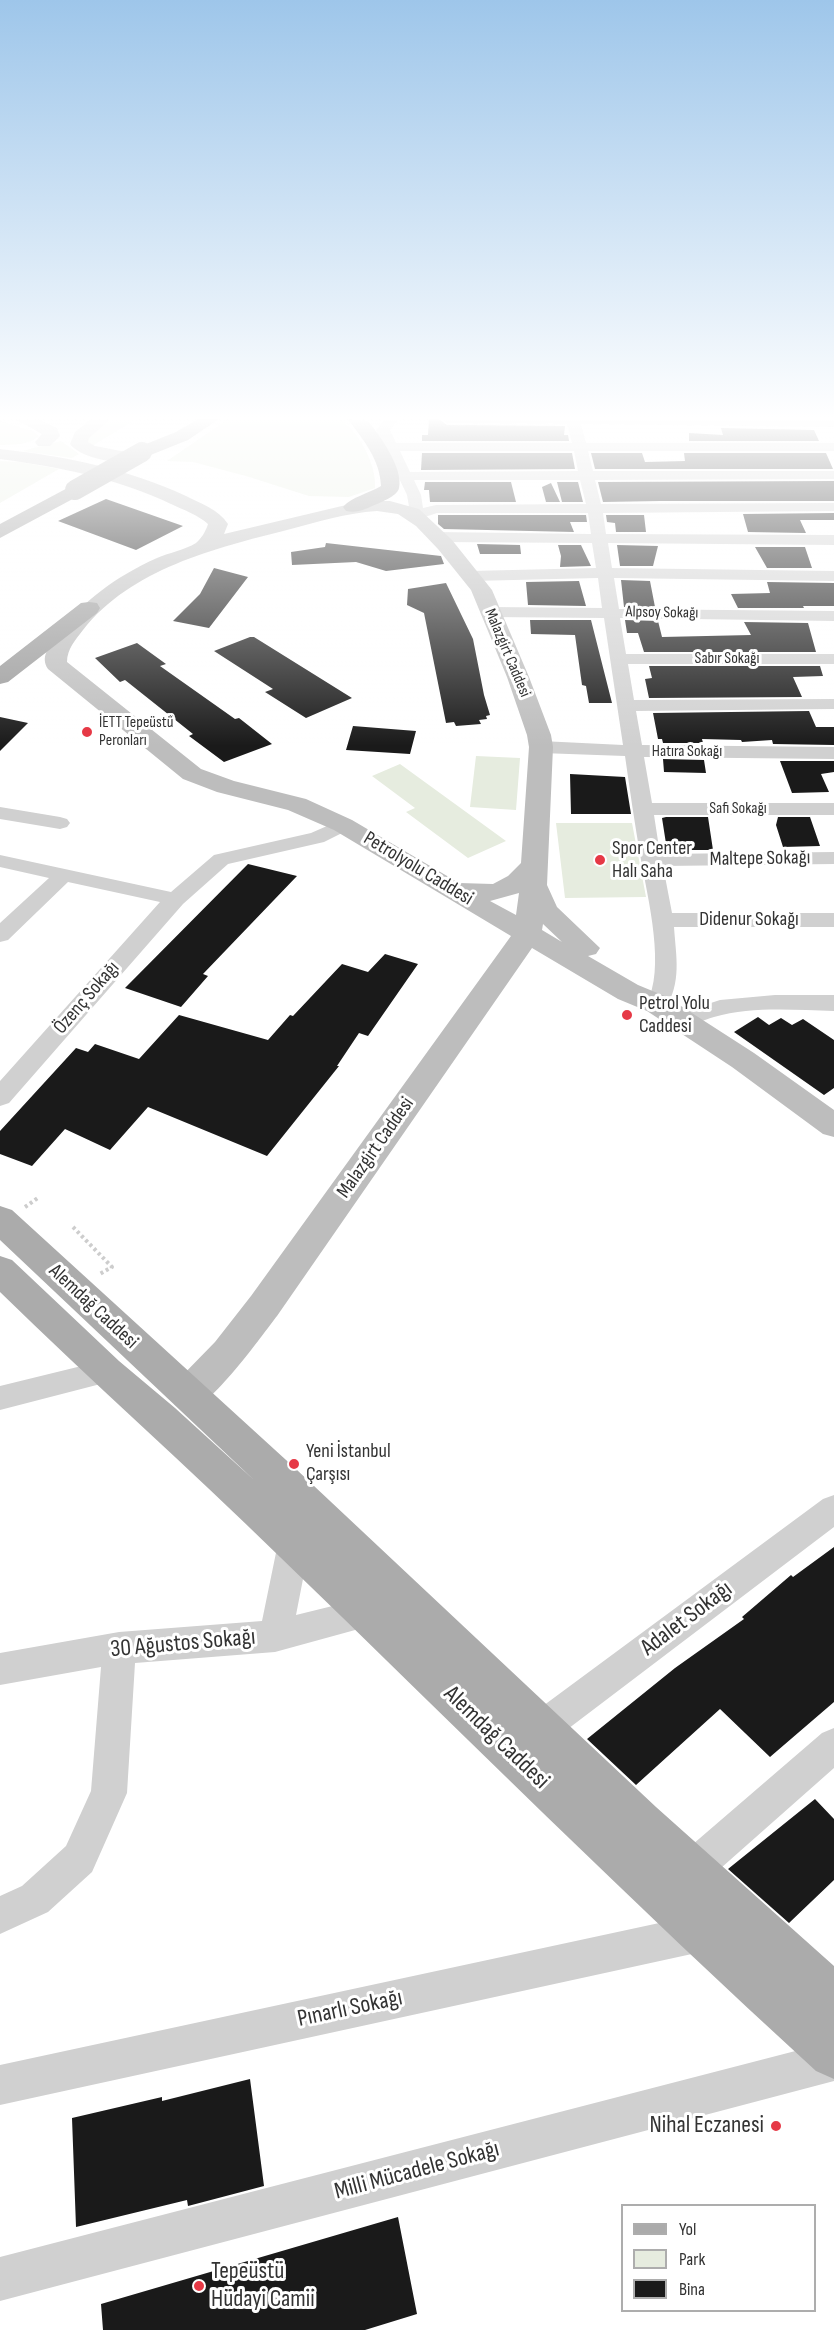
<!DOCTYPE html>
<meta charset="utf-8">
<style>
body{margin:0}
#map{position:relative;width:834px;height:2330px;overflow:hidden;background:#fff;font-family:"Sofia Sans Condensed",sans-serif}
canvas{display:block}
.legend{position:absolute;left:621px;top:2204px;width:195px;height:108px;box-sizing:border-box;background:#fff;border:2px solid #adadad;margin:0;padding:8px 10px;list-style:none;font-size:18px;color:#333}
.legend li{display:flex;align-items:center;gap:12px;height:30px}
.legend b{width:30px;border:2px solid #adadad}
</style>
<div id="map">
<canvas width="834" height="2330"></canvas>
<ul class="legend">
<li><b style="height:8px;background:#ababab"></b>Yol</li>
<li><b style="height:16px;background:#e6ecdf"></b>Park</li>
<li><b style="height:16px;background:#1a1a1a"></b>Bina</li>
</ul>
</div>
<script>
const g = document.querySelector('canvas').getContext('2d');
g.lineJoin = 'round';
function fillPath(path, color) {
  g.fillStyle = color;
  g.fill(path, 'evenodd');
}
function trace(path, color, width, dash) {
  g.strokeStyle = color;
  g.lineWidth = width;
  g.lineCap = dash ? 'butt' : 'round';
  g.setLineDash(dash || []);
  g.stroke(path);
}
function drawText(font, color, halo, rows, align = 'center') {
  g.font = font + ' "Sofia Sans Condensed",sans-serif';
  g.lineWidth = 6;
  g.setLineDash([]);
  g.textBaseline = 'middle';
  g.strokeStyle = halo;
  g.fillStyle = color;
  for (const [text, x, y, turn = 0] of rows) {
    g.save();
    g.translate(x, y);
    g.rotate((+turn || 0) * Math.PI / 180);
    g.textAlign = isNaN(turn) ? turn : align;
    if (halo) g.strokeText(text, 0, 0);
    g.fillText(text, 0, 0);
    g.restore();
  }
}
fillPath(new Path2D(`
 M108,419H137L92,446L87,441L93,430Z
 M228,419H340C359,432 377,465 375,488L349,497L309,496L246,476L193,462L167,461Z
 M0,421L33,431L39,436C30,445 12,445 0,445Z
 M61,441L79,454L72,458L22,451Z
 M0,461L20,462L59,469L0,503Z
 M476,756L520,758L516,810L470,807Z
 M400,764L506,841L468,858L406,812L415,808L372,776Z
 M556,823H632L646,897L565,898Z`), '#e6ecdf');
fillPath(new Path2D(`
 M429,419H439L447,425L565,426L564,435H568L569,441H422V435H428Z
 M721,428L814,430L819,441H689V433L723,435Z
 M422,453H572L575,469L421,470Z
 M591,453H642L645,462L685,461L684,453H826L833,469H595Z
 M834,481V501H660L603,502L598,482Z
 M425,482H511L516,502H430L429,490H424Z
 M557,482H578L583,502H562Z
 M551,483L560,502H546L542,487Z
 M106,499L183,526L136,550L58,521Z
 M834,513V520H800L806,533L748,532L743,514Z
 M438,515H586L587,522H570L574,532L444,529L438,524Z
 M606,515H644L646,532H616L615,523L607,522Z
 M326,543L441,556L444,564L386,571L356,562L292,565L291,552L325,547Z
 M477,544L520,545L521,554H480Z
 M558,545H581L591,566L560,567L561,556Z
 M617,545L658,546L653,566H620Z
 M755,547H805L812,568H767Z
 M214,568L248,577L209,628L173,621L200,594Z
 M621,580L650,581L655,607H624Z
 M579,581L586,606L528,605L526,582Z
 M767,582L834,583V606H803L804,608H738L731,594L770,593Z
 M446,583L473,639L484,695L490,715L486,716L487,719L479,720L481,724L456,726L454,722L446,723L424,613L407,605L408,589Z
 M530,620H591L612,703H589L586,686L582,685L575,635L531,634Z
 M625,620L658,621L662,637L751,635L744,622L808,623L816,652H644L638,633H627Z
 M250,637H254L352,698L306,718L265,692L273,689L214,651Z
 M137,643L166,664L160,666L235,719L239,718L272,744L224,762L189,736L193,734L125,680L120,682L95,658Z
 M649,666H820L823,676L793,677L802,697L649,698L645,679L652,678Z
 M809,711L816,727H834V745L773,744L772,740L742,742L741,740L702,739L703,743H663L662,739H658L653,713Z
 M0,717L28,723L0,751Z
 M353,726L416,731L410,754L346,750Z
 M663,759L704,760L706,773L664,772Z
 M780,761H834V772L821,774L829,792L792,793Z
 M570,774L625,777L631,814H571Z
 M666,817H708L713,850H667L662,818Z
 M778,817H810L820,846L783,847L776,825Z
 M248,864L297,876L203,974L208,976L181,1007L125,988Z
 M385,954L418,964L368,1036L359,1033L337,1066H339L267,1156L148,1107L110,1150L65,1129L32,1166L0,1154V1131L76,1048L88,1052L95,1044L139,1059L179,1015L268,1040L290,1015L293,1016L342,964L368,972Z
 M758,1017L769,1025L781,1018L792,1025L803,1019L834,1040V1088L824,1095L734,1032Z
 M834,1547V1702L770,1757L720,1709L636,1785L587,1739L675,1668L744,1619L742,1617L791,1575L793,1577Z
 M815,1799L834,1819V1880L789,1923L728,1869Z
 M250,2079L264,2186L188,2206L187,2200L76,2227L72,2118L162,2097V2101Z
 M398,2217L417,2314L365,2330H103L101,2304Z`), '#1a1a1a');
trace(new Path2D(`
 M25,1207L39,1197
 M73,1227L112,1267L98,1275`), '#cdcdcd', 4, [3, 3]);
fillPath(new Path2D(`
 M385,419H399L390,430L396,443H572L567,424L447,423L441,419H834V427L581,424L586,443H834V451H588L593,471H834V479L595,480L601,504L834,503V511L603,513L606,534L834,535V545L608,543L612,568L834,571V581L614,578L619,609L834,611V621L620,618L626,654H834V664H628L634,700L834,699V709L636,711L642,745L834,747V759L644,757L652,803H834V815H654L660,854L834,852V864L663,866L672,913H834V927H674C676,957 682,982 665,1009L657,1012L649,1009L646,1004C666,970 648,899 641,860C635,826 630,791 625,756L541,753L534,751L532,747L534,743L541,741L623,745L604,618L491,617L483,612L491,607L602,608L598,578L471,581L463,576L471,571L596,568L592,543L437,542L429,537L437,532L591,534L588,513H437L416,520L411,518L407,495L376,430ZM400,451H574L578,471L410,472ZM414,480H580L586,504L436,505L423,508L421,495Z
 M0,807L60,817L67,819L70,823L67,827L60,829L0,819Z
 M343,819L350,821L353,825L350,829L324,842L228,864L183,904L9,1103L0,1106V1081L160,902L68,882L8,940L0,942V923L49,878L0,867V855L171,892L214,855L311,833Z
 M775,995H834V1011C794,1010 752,1006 714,1017C700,1021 688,1029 674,1025L670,1020L674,1015L720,1000Z
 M106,1360L116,1364L120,1372L116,1380L0,1410V1386Z
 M834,1495V1527L552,1741L540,1746L528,1741L523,1729L528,1717L823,1499Z
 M294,1529L305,1533L310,1543L296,1615L365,1598L377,1602L381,1613L377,1624L275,1652L135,1663L127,1793L92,1872L48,1912L0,1934V1896L22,1886L66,1846L91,1791L101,1667L0,1685V1653L119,1632L262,1621L278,1543L283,1533Z
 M834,1728V1768L704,1883L691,1888L678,1883L673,1870L678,1857L822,1733Z
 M701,1914L714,1920L720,1933L714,1946L701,1952L0,2105V2065Z
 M834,2041V2081L0,2301V2257Z`), '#d0d0d0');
fillPath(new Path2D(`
 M15,419H38L57,428L60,436L50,446H38L35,442L42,434Z
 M91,419H111L89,438L88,442L95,446L126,452L129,456L126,460C112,464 80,457 70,444L75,432Z
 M0,449C64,456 128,469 186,496C202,504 218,509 228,524L224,534L363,501H390L419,509L452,540L492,590L529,677L551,735L553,747L547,885L557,907L600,948L596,954L588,956L638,985L667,997L754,1053L834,1110V1137L823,1134L732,1067L647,1011L618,999L532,948L277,1316C263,1334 209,1410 188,1410C184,1410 178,1406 175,1405L169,1394L175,1383L215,1342L251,1296L511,936L334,830L288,810L217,792L183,779L48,669C40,657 49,647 56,636C84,600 115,577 157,558C168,553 185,550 196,543C201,539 206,531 208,524C198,515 184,510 171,504C117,478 59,467 0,459ZM377,511L398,514L416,526L438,549L471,590L507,677L527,735L529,747L521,863L508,876L493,884L459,883L352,820L306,799L234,781L201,769L67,662C67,649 76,639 83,630C131,569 215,548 287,530C317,522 346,513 377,511ZM519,893L516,915L490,901ZM543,924L562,942L542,930Z`), '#bdbdbd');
fillPath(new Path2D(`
 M0,1206L12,1210L297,1470L656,1807L834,1966V2079L816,2071C633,1904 458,1729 280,1557C188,1467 92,1382 0,1292V1256L12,1260L119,1361L175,1408L254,1480L0,1240Z`), '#ababab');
fillPath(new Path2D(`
 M198,419H219L188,440L148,456H136L133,452L136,448L176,432Z
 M348,419L368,421C379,434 404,469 399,488C398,495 384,501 377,504C367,508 358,514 346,511L343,507C351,497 370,493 381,486C380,459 363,440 348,419Z
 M75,484L82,486L84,490L82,494L0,538V524Z
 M89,602L97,603L100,608L97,613L8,682L0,684V666L81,603Z`), '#9a9a9a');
trace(new Path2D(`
 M75,490L142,452`), '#9a9a9a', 20);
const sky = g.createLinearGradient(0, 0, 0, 746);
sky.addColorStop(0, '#9ec6ea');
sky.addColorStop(0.56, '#fff');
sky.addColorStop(1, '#ffffff00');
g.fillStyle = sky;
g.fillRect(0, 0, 834, 746);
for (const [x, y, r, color] of [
 [87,732,6,"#e63946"],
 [600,860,6,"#e63946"],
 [627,1015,6,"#e63946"],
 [294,1464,6,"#e63946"],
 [776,2126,6,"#e63946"],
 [199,2286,6,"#e63946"]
]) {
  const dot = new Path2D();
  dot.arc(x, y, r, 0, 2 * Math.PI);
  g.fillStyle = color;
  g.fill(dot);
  trace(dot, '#fff', 2);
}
drawText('16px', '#333', '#fff', [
 ["Alpsoy Sokağı",662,613,1],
 ["Malazgirt Caddesi",507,653,67],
 ["Sabır Sokağı",727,659],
 ["Hatıra Sokağı",687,752],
 ["Safi Sokağı",738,809]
]);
drawText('16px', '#333', '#fff', [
 ["İETT Tepeüstü",99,723],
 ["Peronları",99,741]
], 'left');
drawText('20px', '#333', '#fff', [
 ["Spor Center",612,849],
 ["Halı Saha",612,872],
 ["Petrol Yolu",639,1004],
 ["Caddesi",639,1027],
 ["Yeni İstanbul",306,1452],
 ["Çarşısı",306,1475]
], 'left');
drawText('20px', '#333', '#fff', [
 ["Maltepe Sokağı",760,859,-1],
 ["Petrolyolu Caddesi",418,869,31],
 ["Didenur Sokağı",749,920],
 ["Özenç Sokağı",87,998,-49],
 ["Malazgirt Caddesi",376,1148,-55],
 ["Alemdağ Caddesi",93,1307,43]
]);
drawText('24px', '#333', '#fff', [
 ["Adalet Sokağı",687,1619,-37],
 ["30 Ağustos Sokağı",183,1644,-5],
 ["Alemdağ Caddesi",496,1738,44],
 ["Pınarlı Sokağı",350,2009,-12],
 ["Milli Mücadele Sokağı",417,2171,-15]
]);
drawText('24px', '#333', '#fff', [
 ["Nihal Eczanesi",764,2126],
 ["Tepeüstü",211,2272,"left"],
 ["Hüdayi Camii",211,2300,"left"]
], 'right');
</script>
